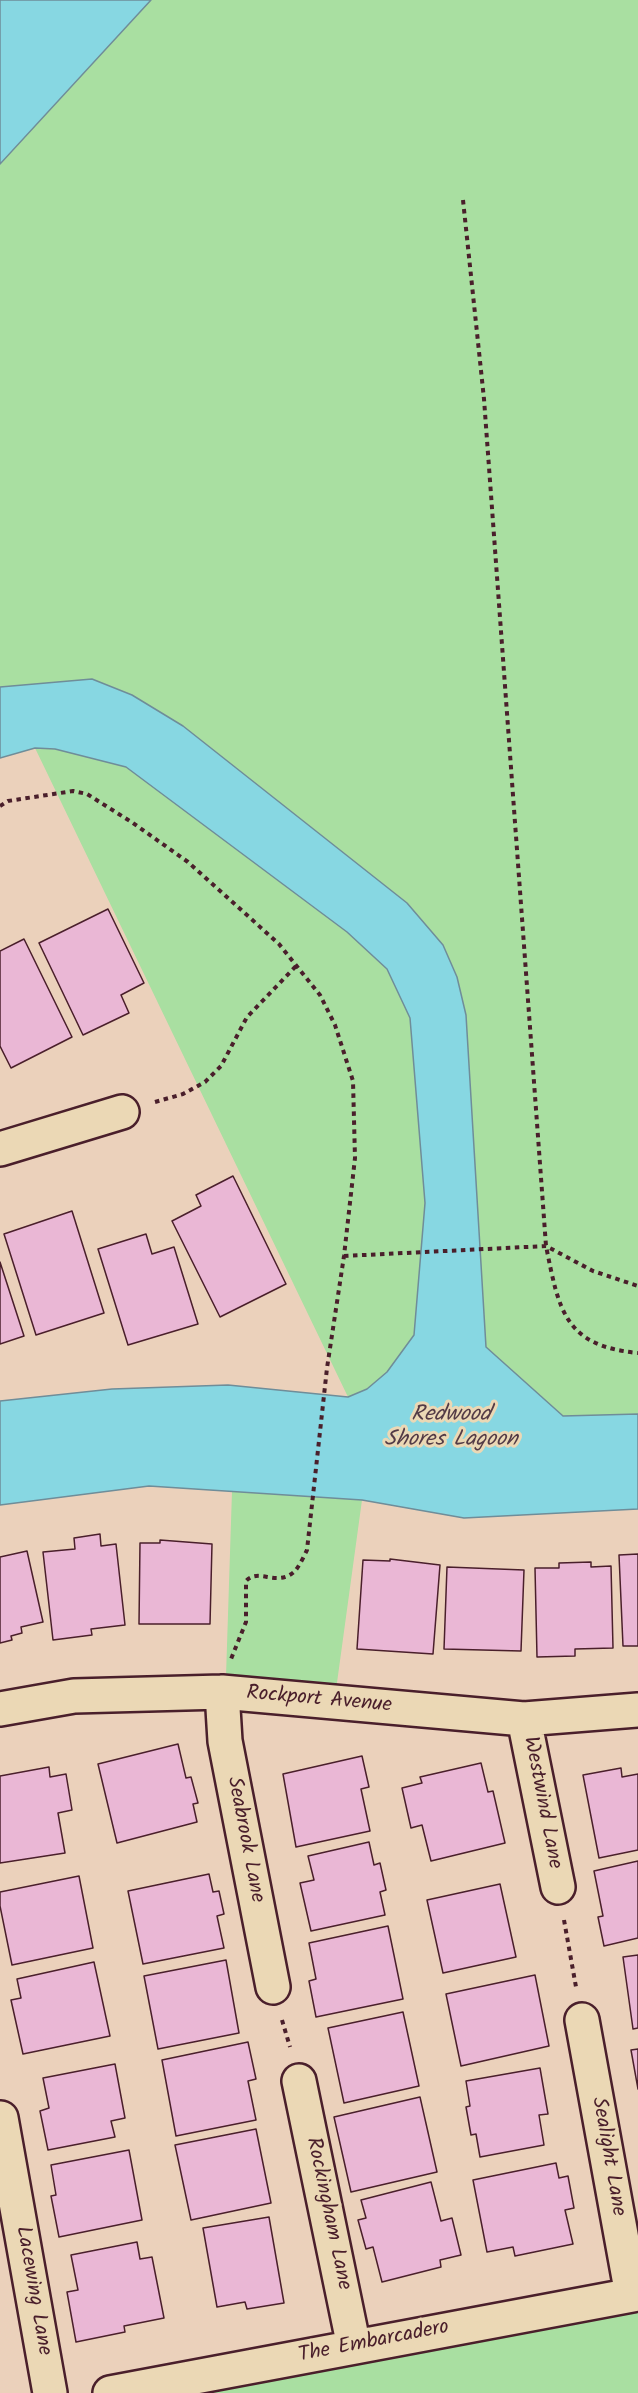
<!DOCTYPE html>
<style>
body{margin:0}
canvas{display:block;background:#ebd1bb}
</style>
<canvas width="638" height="2393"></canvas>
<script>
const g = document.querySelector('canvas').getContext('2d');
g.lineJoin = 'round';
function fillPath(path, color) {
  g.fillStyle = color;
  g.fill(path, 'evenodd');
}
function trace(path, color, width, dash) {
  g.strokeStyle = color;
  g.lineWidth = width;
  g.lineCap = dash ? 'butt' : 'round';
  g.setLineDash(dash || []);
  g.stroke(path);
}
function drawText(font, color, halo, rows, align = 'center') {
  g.font = font + ' Kalam,sans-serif';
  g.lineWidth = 6;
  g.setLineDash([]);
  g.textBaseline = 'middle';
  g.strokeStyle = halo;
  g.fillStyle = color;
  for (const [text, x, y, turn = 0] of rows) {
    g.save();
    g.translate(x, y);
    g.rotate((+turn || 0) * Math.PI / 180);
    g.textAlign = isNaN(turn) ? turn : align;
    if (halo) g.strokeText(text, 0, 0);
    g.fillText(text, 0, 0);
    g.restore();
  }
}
fillPath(new Path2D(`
 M151,0H638V1414L563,1416L486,1347L466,1015L407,903L183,726L92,679L0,687V164Z
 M35,748L55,749L126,767L347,932L387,969L410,1018L425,1203L414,1335L387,1372L367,1389L348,1397Z
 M232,1491L362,1500L336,1690L226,1676Z
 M638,2308V2393H192Z`), '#a9dfa1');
const water = new Path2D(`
 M0,0H151L0,164Z
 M92,679L132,695L183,726L407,903L443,945L457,977L466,1015L486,1347L563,1416L638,1414V1509L464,1518L362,1500L149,1486L0,1505V1401L112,1389L228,1385L348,1397L367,1389L387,1372L414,1335L425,1203L410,1018L387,969L347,932L126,767L55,749L35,748L0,758V687Z`);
fillPath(water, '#87d7e2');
trace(water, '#6f8d99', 1.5);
const building = new Path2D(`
 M108,909L144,983L121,995L129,1013L83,1035L39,943Z
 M24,939L72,1037L11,1068L0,1046V951Z
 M233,1176L286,1284L220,1317L172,1221L201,1206L196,1195Z
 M72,1211L104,1313L36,1335L4,1234Z
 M146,1234L152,1254L174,1247L198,1324L128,1345L98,1249Z
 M0,1262L24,1336L0,1344Z
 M100,1534L101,1546L116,1544L125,1625L91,1629L92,1635L53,1640L43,1552L75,1549L74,1538Z
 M160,1540L212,1544L210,1624H139L140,1543H160Z
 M27,1551L43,1622L21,1627L22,1633L11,1636L12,1640L0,1643V1557Z
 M638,1554V1646H623L619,1555Z
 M390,1559L440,1565L433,1654L357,1649L363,1560L390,1561Z
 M591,1562V1567L611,1566L613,1648L575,1649V1656L537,1657L535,1568H559V1563Z
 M447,1567L524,1570L521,1651L444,1649Z
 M178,1744L186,1778L191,1777L198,1803L193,1804L197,1822L117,1843L98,1764Z
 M362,1756L369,1787L361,1789L370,1831L296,1847L283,1774Z
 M481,1763L488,1792L493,1791L505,1843L431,1861L422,1825L411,1828L402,1788L422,1783L420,1777Z
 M49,1767L50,1777L66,1774L72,1810L58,1813L65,1853L0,1863V1776Z
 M621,1768L622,1777L638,1774V1850L599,1858L583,1775Z
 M369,1842L374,1865L380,1863L386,1890L380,1892L385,1915L311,1931L300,1883L314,1880L308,1856Z
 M638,1861V1938L604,1946L598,1917L603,1916L594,1871Z
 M209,1874L213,1892L219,1891L224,1914L217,1916L224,1948L143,1964L128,1891Z
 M79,1876L93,1948L12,1965L0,1906V1892Z
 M500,1884L516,1957L443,1973L427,1900Z
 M388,1926L403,1999L316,2017L309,1981L316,1979L309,1943Z
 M638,1955V2028L633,2029L623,1957Z
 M226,1960L239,2033L158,2049L144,1976Z
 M94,1962L110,2036L23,2054L11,2000L21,1998L17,1979Z
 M535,1975L549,2046L461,2066L446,1994Z
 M403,2012L419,2086L344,2103L328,2028Z
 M248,2042L256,2079L248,2081L256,2120L176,2136L162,2060Z
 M638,2049V2089L631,2050Z
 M115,2064L125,2118L111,2121L115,2137L48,2150L40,2111L49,2108L43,2078Z
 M540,2068L548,2114L539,2115L544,2145L480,2157L476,2134L471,2135L466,2107L470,2106L466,2081Z
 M420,2097L437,2172L351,2192L334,2117Z
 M256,2129L271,2203L191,2220L175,2145Z
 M129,2150L142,2220L59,2237L51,2196L56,2195L51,2165Z
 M556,2163L559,2178L568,2176L574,2208L565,2210L573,2244L515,2256L513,2247L487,2252L473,2180Z
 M431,2182L441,2221L452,2218L461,2255L440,2260L441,2267L382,2282L373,2247L366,2249L358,2220L366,2218L361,2200Z
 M269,2217L284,2303L247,2309L245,2302L217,2307L203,2228Z
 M137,2242L140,2259L152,2257L164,2318L124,2326L125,2332L76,2342L67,2292L78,2290L71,2255Z`);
fillPath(building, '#eab7d5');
trace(building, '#4a1f2b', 1.5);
const minor = new Path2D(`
 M0,1149L122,1112
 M222,1692L225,1741L273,1987
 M0,1709L74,1696L222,1692L524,1719L638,1710
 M524,1719L558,1887
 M582,2020L632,2295
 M299,2081L354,2347
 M1,2118L50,2393
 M110,2393L638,2294`);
trace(minor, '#4a1f2b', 38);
trace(new Path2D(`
 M463,200L484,399L546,1246C559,1310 564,1346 638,1353
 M0,806L8,801L73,791L87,794L133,823L188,862L279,944L320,995L335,1025L353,1081L355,1158L344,1256L327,1368L307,1550C304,1556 300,1565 295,1571C277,1588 259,1567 246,1581V1622L231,1659
 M155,1102L183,1094L205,1082L221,1066L247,1017L297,965
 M344,1256L546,1246L593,1271L638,1286
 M564,1920L576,1987
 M282,2020L290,2047`), '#4a1f2b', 4, [4.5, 4.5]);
trace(minor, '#ebd8b5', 33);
drawText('21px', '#4a1f2b', '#ebd8b5', [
 ["Rockport Avenue",319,1701,5],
 ["Westwind Lane",541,1803,79],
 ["Seabrook Lane",244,1840,79],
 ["Sealight Lane",607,2157,80],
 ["Rockingham Lane",327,2214,78],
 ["Lacewing Lane",32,2291,80],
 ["The Embarcadero",374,2343,-11]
]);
drawText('italic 22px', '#533b46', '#ebd8b5', [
 ["Redwood",451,1416],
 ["Shores Lagoon",451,1441]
]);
</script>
